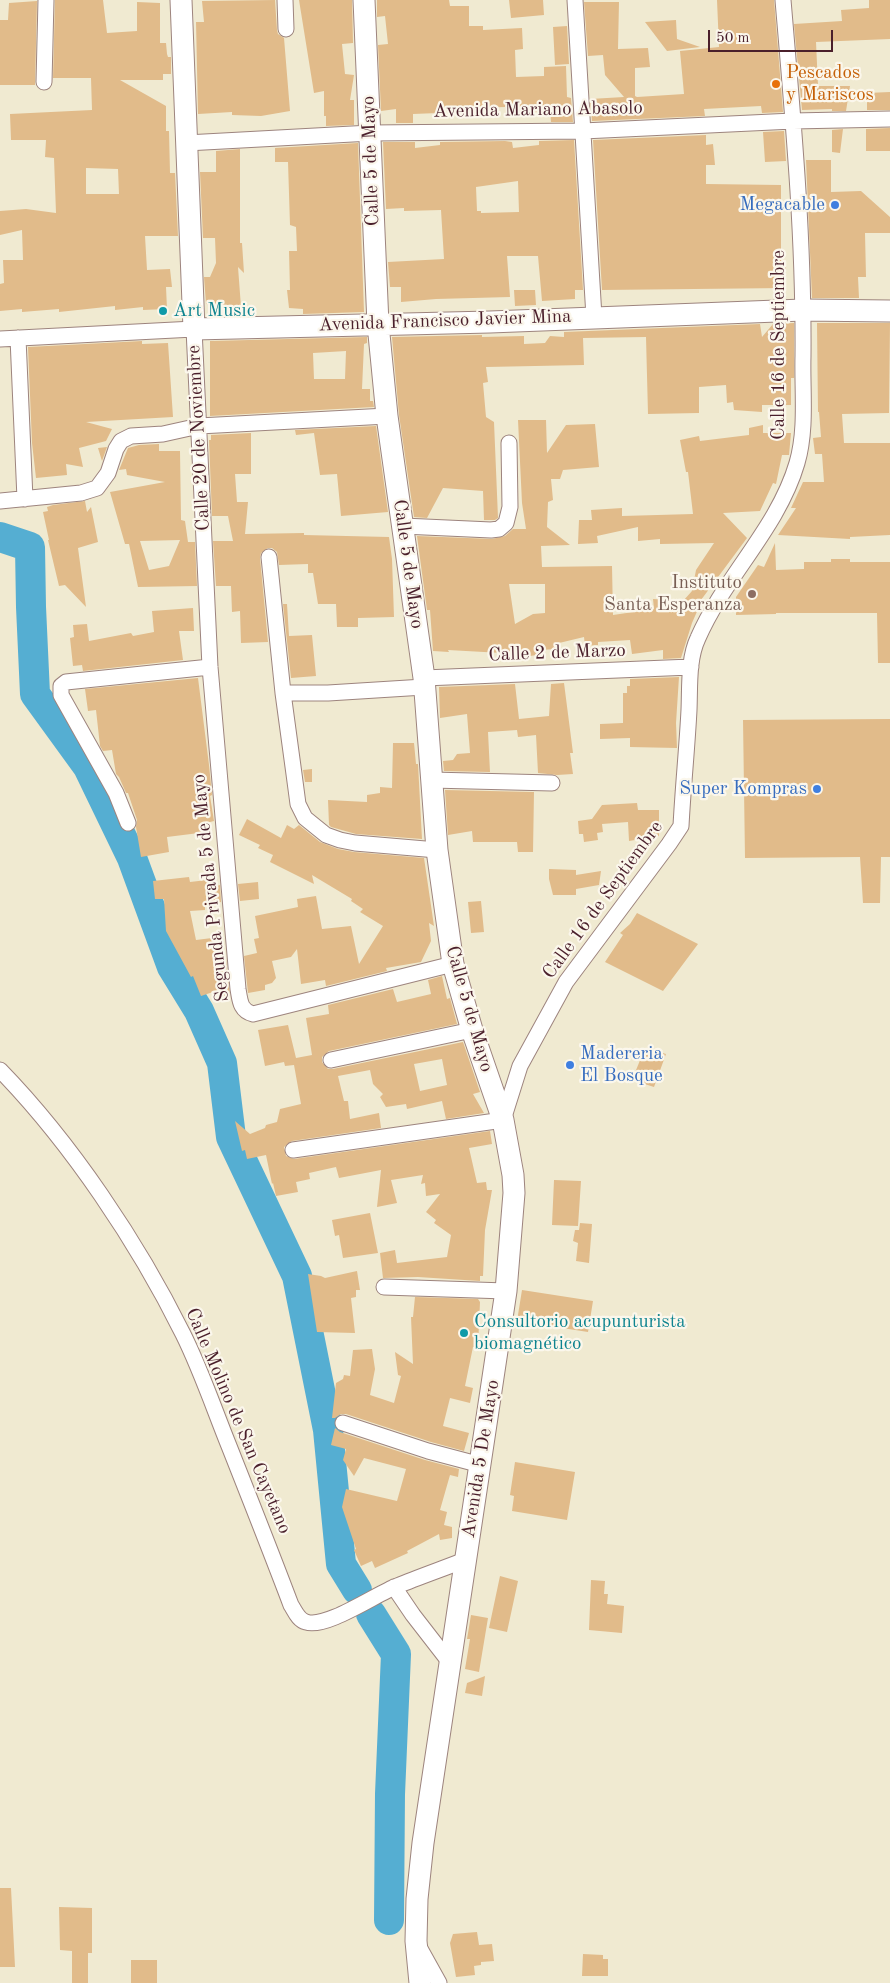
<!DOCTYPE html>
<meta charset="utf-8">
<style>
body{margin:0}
#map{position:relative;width:890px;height:1983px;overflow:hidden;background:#f0ead1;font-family:"Old Standard TT",serif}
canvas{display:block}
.scale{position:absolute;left:708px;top:30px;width:125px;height:22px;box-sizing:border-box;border:2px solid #4a1f2b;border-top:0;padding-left:6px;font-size:15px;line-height:18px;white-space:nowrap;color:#4a1f2b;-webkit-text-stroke:4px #fbf7ec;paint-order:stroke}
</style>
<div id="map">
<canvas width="890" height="1983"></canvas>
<div class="scale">50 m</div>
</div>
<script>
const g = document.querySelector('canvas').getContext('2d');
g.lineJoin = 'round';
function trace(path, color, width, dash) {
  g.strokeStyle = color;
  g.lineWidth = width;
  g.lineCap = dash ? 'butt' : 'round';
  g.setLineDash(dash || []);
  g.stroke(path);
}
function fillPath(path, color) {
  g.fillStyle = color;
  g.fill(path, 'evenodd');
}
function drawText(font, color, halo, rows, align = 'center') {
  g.font = font + ' "Old Standard TT",serif';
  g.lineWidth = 4.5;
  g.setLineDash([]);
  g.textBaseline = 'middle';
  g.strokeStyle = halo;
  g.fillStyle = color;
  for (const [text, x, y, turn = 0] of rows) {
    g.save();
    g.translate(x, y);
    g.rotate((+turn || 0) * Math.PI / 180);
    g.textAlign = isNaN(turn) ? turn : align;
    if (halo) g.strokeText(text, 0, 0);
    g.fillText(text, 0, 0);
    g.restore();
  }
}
trace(new Path2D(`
 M0,537L30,547L31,607L35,694L88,767L132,858L172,967L199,1011L222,1063L231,1137L297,1276L328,1430L341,1564L357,1590
 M371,1614L396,1654L390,1794L389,1920`), '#55aed2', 30);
fillPath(new Path2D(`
 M55,0H103L107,33L137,31V2L160,3V43H166L167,54L168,57H171V74H163V80H120L166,106V131H169L170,173H175L178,236H145L147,270L170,269L172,287H166L167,309L143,310V307L115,310V306L59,312V309L22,312V309L0,311V284L4,283L3,260H23L22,230L0,235V211L26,209L56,213L54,158L45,157L46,140H11L10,114L92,110L91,78H53ZM86,168L118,169L119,194H86Z
 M275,0L277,30L278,34L284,38L290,111L261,116L232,115V112L198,114L196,22H204L202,1Z
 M299,0H352L353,43L342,44L345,74L354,75L350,100H354V125L326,126V116H324V91L314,93Z
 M377,0H449L450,6H469V26H483V30L522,28L523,49L515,50L516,77L544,76V67L566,66L567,97L571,98L573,122H551L550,111L519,112V114L505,115V107L438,109V113L413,114V123H396V109L381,111L378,45L388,44L385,16L377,17Z
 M509,0H543L544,15L511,18Z
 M717,0H774L783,112L762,113L761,106L704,109L705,116L592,121L590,99L624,97L605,75L603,55L588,56L584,2H619L618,49L648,48L650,67L635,68V96L637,97L684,94L680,51L719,47Z
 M869,0H890V39L816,42L818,86H850L846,111H832V109L802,110L794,24L842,21L841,10L869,8Z
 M37,1L35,85H0V20H8L9,3Z
 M676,20L677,39L700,47L667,51L645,22Z
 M567,26L569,64L555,65L553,27Z
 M890,92V110H867V93Z
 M890,128V151H866V129Z
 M843,129L840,153L832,152V130Z
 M784,131L786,161L765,162L763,132Z
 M706,135V145L713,144L715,165H706V184L781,185V267H786V288L602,290L593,140Z
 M574,140L583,290H575V299L542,301L538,256H507L510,297L436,299L401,302V287H390L388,262L444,259L441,210L404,211V208L386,209L383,142H415V148L440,145V142L505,141L512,142L513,148L539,145V141ZM518,181L519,212L481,213V211H477L476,187Z
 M358,143L364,312L303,314V309L289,308L287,290H290L289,251H297L296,227L290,225L288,162H275V148Z
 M240,149V243H242L244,273L238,267L241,307L211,305L206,304L204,277H210L216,263L215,238H203L200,172H216V151Z
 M806,160H831V192L861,191L890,217V233H865L866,277H858L859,298H812Z
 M514,290H535L536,305L515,306Z
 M794,323V378H791V405H762V412L734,410L733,402L727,403L726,385L699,387V413L648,414L646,337L583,338L584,365L486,367L488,382L483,383L486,417L494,422L498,518L495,520H484L483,491L443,488L427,518L414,517L399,415L392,337L482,335V337L524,336V344L545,343L550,336L564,337V332L760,324L762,337L773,324Z
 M813,323H890L889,413L842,414L844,443H890V535L850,537V539L778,535L796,508H791L803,482H824L822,454H815L813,438L821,437L819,412H818L817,323Z
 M367,337V343L364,344L362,389H370V401H373L374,407L210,416V341ZM346,351L345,379H314L313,353Z
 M142,341V344L168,343L173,417L86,422L112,429L106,441L79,448L83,467L66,464L67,475L36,478L32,443L28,347Z
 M518,420H546L547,453L566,425L595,424L599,467L563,470L560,479H551L553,500L548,502L547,527L570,545L541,546L542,567L612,566L613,615L654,609L653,599L683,601L692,591L696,570L714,543L660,544V539L638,541V527L597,536L598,543L578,544L579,520H592L591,510L622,508V516L693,514L688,472H686L680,440L699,436L700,441L749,435V428L763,425V433H791L789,455H782L776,484L773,483L760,511L723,513L747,538L701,600H702L692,623L681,658L663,659V650L632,654L630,640L598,642V645L585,646L584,637L559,643L560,649L538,650L537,655L530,656L521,655L520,652L502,653L448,650L449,652L433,651L430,610H427L417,536L492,539L505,536L513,529H526L522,503ZM509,584H545V613L533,614L515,624Z
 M376,426L388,512L341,516L337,474L320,475L314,433L296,435L295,430Z
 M251,433V474H235L237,502H248L245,534L304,533V535L389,537L392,559L394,617L358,618V627H337L336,604H318L313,573H308V564L279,565L277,552L272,548H268L261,553L260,558L268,642L241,643L240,611L232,612L231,586H216L213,541H233L228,516H212L209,440H211V435Z
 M159,444V451H180L181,520L185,521L188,542H195L197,586L138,587L129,544H125L110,492L165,482L127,475L126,469L119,470L128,448L139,445ZM180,540L169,566L149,570L140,541Z
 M107,447L102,461L98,448Z
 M85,501L87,512L91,507L98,542L78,548L86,607L65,585L59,586L48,540H49L43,512L48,511L47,507L53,505Z
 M775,543L776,570L804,569V562H831V559H850V562H890V663H878L877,613H776V614L736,615V597L758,565L764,567Z
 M283,604H287L289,636L312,635L316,676L291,678Z
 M193,608L194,631H179L183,660L83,671L82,665L73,666L70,638L74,637L73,625L87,624L89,641L131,633L133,636L154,632L152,611Z
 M679,677L676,723L677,748L630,747V738L600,739V724L623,723V693H627V686H630V679Z
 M198,678L209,765L212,795L210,796L214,821L206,823L207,832L167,837L169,852L141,857L136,827L137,820L128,793H126L119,777L116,774L112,750L103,751L100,746L96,710L88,711L85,689Z
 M564,683L573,753H570L573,774L557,775L538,773L536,735L518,737L517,730L488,732L490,772L444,771L443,761L453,760L457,754L470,753L467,714L440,718L439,687L515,684L519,719L549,716L551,684Z
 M890,719V857H881L880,903H863L860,857L745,858L743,720Z
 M393,743H414L416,764H418L422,839L356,834L331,827L329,825L328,800L367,802V795L380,793V787L392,788Z
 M312,769V782H305L303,770Z
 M445,790L534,792L533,852H518L517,842H473L472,831L448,835Z
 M637,803L638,810H659V836L629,841L628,822L602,824L603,832L597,833L598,840L584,842L583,834H579L578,821L592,819L602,805Z
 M247,819L281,838L287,825L294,829L299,825L320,842L338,849L354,852L424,858L434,926L429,923L431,941L421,962L386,968L387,971L326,986L325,980L301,984L297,949L291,957L272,961L276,978L272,983L265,985V990L248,993L244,956L257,953L254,939L259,938L255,916L298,907L297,899L316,896L322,929L351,926L359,964L383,926L360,912L363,909L351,901L352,899L312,875L314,884L270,862L273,855L258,848L260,845L239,835Z
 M549,869L576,870V875L601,871L599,885L576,889V895H553L549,879Z
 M189,877L190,882L216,879L217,886L220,885L221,902L205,906V910L190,911L196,940L220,937L223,959H226L230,996L221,998L213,992L201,996L193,976L191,977L166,931L164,899H155L153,881Z
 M258,882L259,899L240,901L238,884Z
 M481,901L484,932L471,933L468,902Z
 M637,913L698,944L663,991L605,962L623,935L620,933L630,924Z
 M442,976L447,999L450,998L457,1024L329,1051L322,1057V1062L328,1069H333L463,1042L480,1092L473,1094L484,1113L446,1119L442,1101L407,1109L406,1104L386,1107L380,1097L383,1094L373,1084L370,1070L338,1076L344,1101H348L350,1119L379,1113L381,1128L292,1141L284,1147L286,1156L294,1159L490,1131L492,1144L469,1148L477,1183L486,1182L487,1190H492L485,1230L483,1276H480V1281L418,1277L383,1278L380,1253L395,1250L397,1263L447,1257L451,1235L434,1223L436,1220L426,1212L440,1194L426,1196L425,1183L421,1184L423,1175L391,1180L397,1203L377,1207L381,1170L339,1178L336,1167L309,1173L310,1179L296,1182L298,1192L276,1196L273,1183L272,1184L266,1155L247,1159L245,1150L242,1151L235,1121L250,1134L265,1128L266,1125L277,1122L280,1109L301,1104L294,1065L285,1066L284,1062L265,1066L258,1030L288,1025L296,1058L312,1055L306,1018L329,1014L328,1005L393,989L397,1002L431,994L428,980ZM442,1059L447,1085L420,1091L414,1064Z
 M645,1048L666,1054L654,1087L632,1080Z
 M554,1180L581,1181L578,1226L552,1225Z
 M370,1213L378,1253L343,1258L339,1235L335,1236L332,1220Z
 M580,1223L592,1224L589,1263L576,1261L578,1243L573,1241L575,1230H579Z
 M357,1271L360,1290H356V1297L351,1298L355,1333L317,1332L308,1274L321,1276L325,1278Z
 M522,1290L593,1301L588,1332L517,1321Z
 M415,1297L478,1299L480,1302L478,1347H473L465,1386L473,1388L470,1403L450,1398L443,1426L469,1433L464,1451L431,1442L346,1414H341L335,1418H332L336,1383L343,1379L344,1375L350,1376L353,1350L372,1349L375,1369L370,1395L394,1403L401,1376L398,1375L395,1352L413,1364L411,1317H413Z
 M335,1428L340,1432L425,1460L459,1469L458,1477L450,1475L440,1510L447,1512L444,1525L452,1527V1538L440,1540L439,1534L407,1551L408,1553L375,1568L372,1561L361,1566L354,1550L356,1549L342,1507L346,1489L397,1501L406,1469L364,1458L354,1476L343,1460L346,1449L331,1445Z
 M515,1462L575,1472L567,1520L512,1511L514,1496L510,1495Z
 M500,1576L518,1581L507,1632L489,1628Z
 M591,1580L605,1581L604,1594H608L607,1604L624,1606L622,1633L589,1630Z
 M471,1615L488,1618L479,1672L465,1669L470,1639H467Z
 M485,1676L482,1696L465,1693L467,1683Z
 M0,1888H11L15,1967H0Z
 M59,1907L92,1908V1953H88V1983H72V1951L60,1950Z
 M477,1932L479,1945L492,1944L494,1961L481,1962V1965L474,1966L475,1975L456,1977L450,1943L453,1934Z
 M583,1954L603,1955V1959H608V1976H582Z
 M131,1960H157V1983H131Z`), '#e1bb8a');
const street = new Path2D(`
 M285,0L286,29
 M575,0L594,317
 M44,82L46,0
 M186,143L371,133L583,131L793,121L890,119
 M18,338L25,499
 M0,339L194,329L210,667L238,989C240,1000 240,1011 253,1014L453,964
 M0,501L81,493L97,488L108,473L116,449L121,441L131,436L163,434L199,426L387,416
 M403,526L491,530L499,529L506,523L510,507L509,443
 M269,557L283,693L294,774L298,804L305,818L326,835L340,840L355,843L437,850
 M424,678L691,667
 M283,693H328L424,687
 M431,780L552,783
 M128,823L116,793L61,695V686L66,682L210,667
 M331,1060L472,1030
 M0,1070C71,1143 138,1243 183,1334C201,1370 214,1409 229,1446C250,1499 271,1552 291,1605C295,1611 298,1620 306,1622C326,1629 376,1594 397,1586C419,1577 442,1569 465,1560
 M293,1150L503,1120L520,1066L566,982L669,844L681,826C683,787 687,749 689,710C690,687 688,659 698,638C725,576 778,528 797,463C807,429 802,390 803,356C804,237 793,118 783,0
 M384,1287L506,1291
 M343,1423L428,1451L481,1465
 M394,1587L413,1615L451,1664
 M419,1947L439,1983`);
const secondary = new Path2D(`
 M181,0L194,329L490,322L803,310L890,311
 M364,0L378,324L387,416L424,678L437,850L453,964L472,1030L503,1120L513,1175L514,1193L506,1291L423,1843L417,1899L416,1941L420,1983`);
trace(street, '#9d847e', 17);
trace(secondary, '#9d847e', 23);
trace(street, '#fff', 15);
trace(secondary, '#fff', 21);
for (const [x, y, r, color] of [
 [776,84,5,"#e8710a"],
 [835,205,5,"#3f7fe0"],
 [163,311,5,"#0f9aa8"],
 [752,594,5,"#8d6e63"],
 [817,789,5,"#3f7fe0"],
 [570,1065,5,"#3f7fe0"],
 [464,1333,5,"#0f9aa8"]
]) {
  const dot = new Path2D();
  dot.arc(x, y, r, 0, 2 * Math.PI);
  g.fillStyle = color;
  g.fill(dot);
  trace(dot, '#fbf7ec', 2);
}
drawText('19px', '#c56008', '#fbf7ec', [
 ["Pescados",786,73],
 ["y Mariscos",786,95]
], 'left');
drawText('19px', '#4a1f2b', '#fbf7ec', [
 ["Avenida Mariano Abasolo",538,110,-1],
 ["Calle 5 de Mayo",371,161,-92],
 ["Avenida Francisco Javier Mina",445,321,-2],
 ["Calle 16 de Septiembre",779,345,-90],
 ["Calle 20 de Noviembre",199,438,-93],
 ["Calle 5 de Mayo",408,564,82],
 ["Calle 2 de Marzo",557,653,-2],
 ["Segunda Privada 5 de Mayo",211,888,-96],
 ["Calle 16 de Septiembre",603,900,-54],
 ["Calle 5 de Mayo",469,1009,74],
 ["Calle Molino de San Cayetano",238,1421,67],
 ["Avenida 5 De Mayo",481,1459,-81]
]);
drawText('19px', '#366cbe', '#fbf7ec', [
 ["Megacable",825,205],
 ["Super Kompras",807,789],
 ["Madereria",580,1054,"left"],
 ["El Bosque",580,1076,"left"]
], 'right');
drawText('19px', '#0d838f', '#fbf7ec', [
 ["Art Music",173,311],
 ["Consultorio acupunturista",474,1322],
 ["biomagnético",474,1344]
], 'left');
drawText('19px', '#785e54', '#fbf7ec', [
 ["Instituto",742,583],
 ["Santa Esperanza",742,605]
], 'right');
</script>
